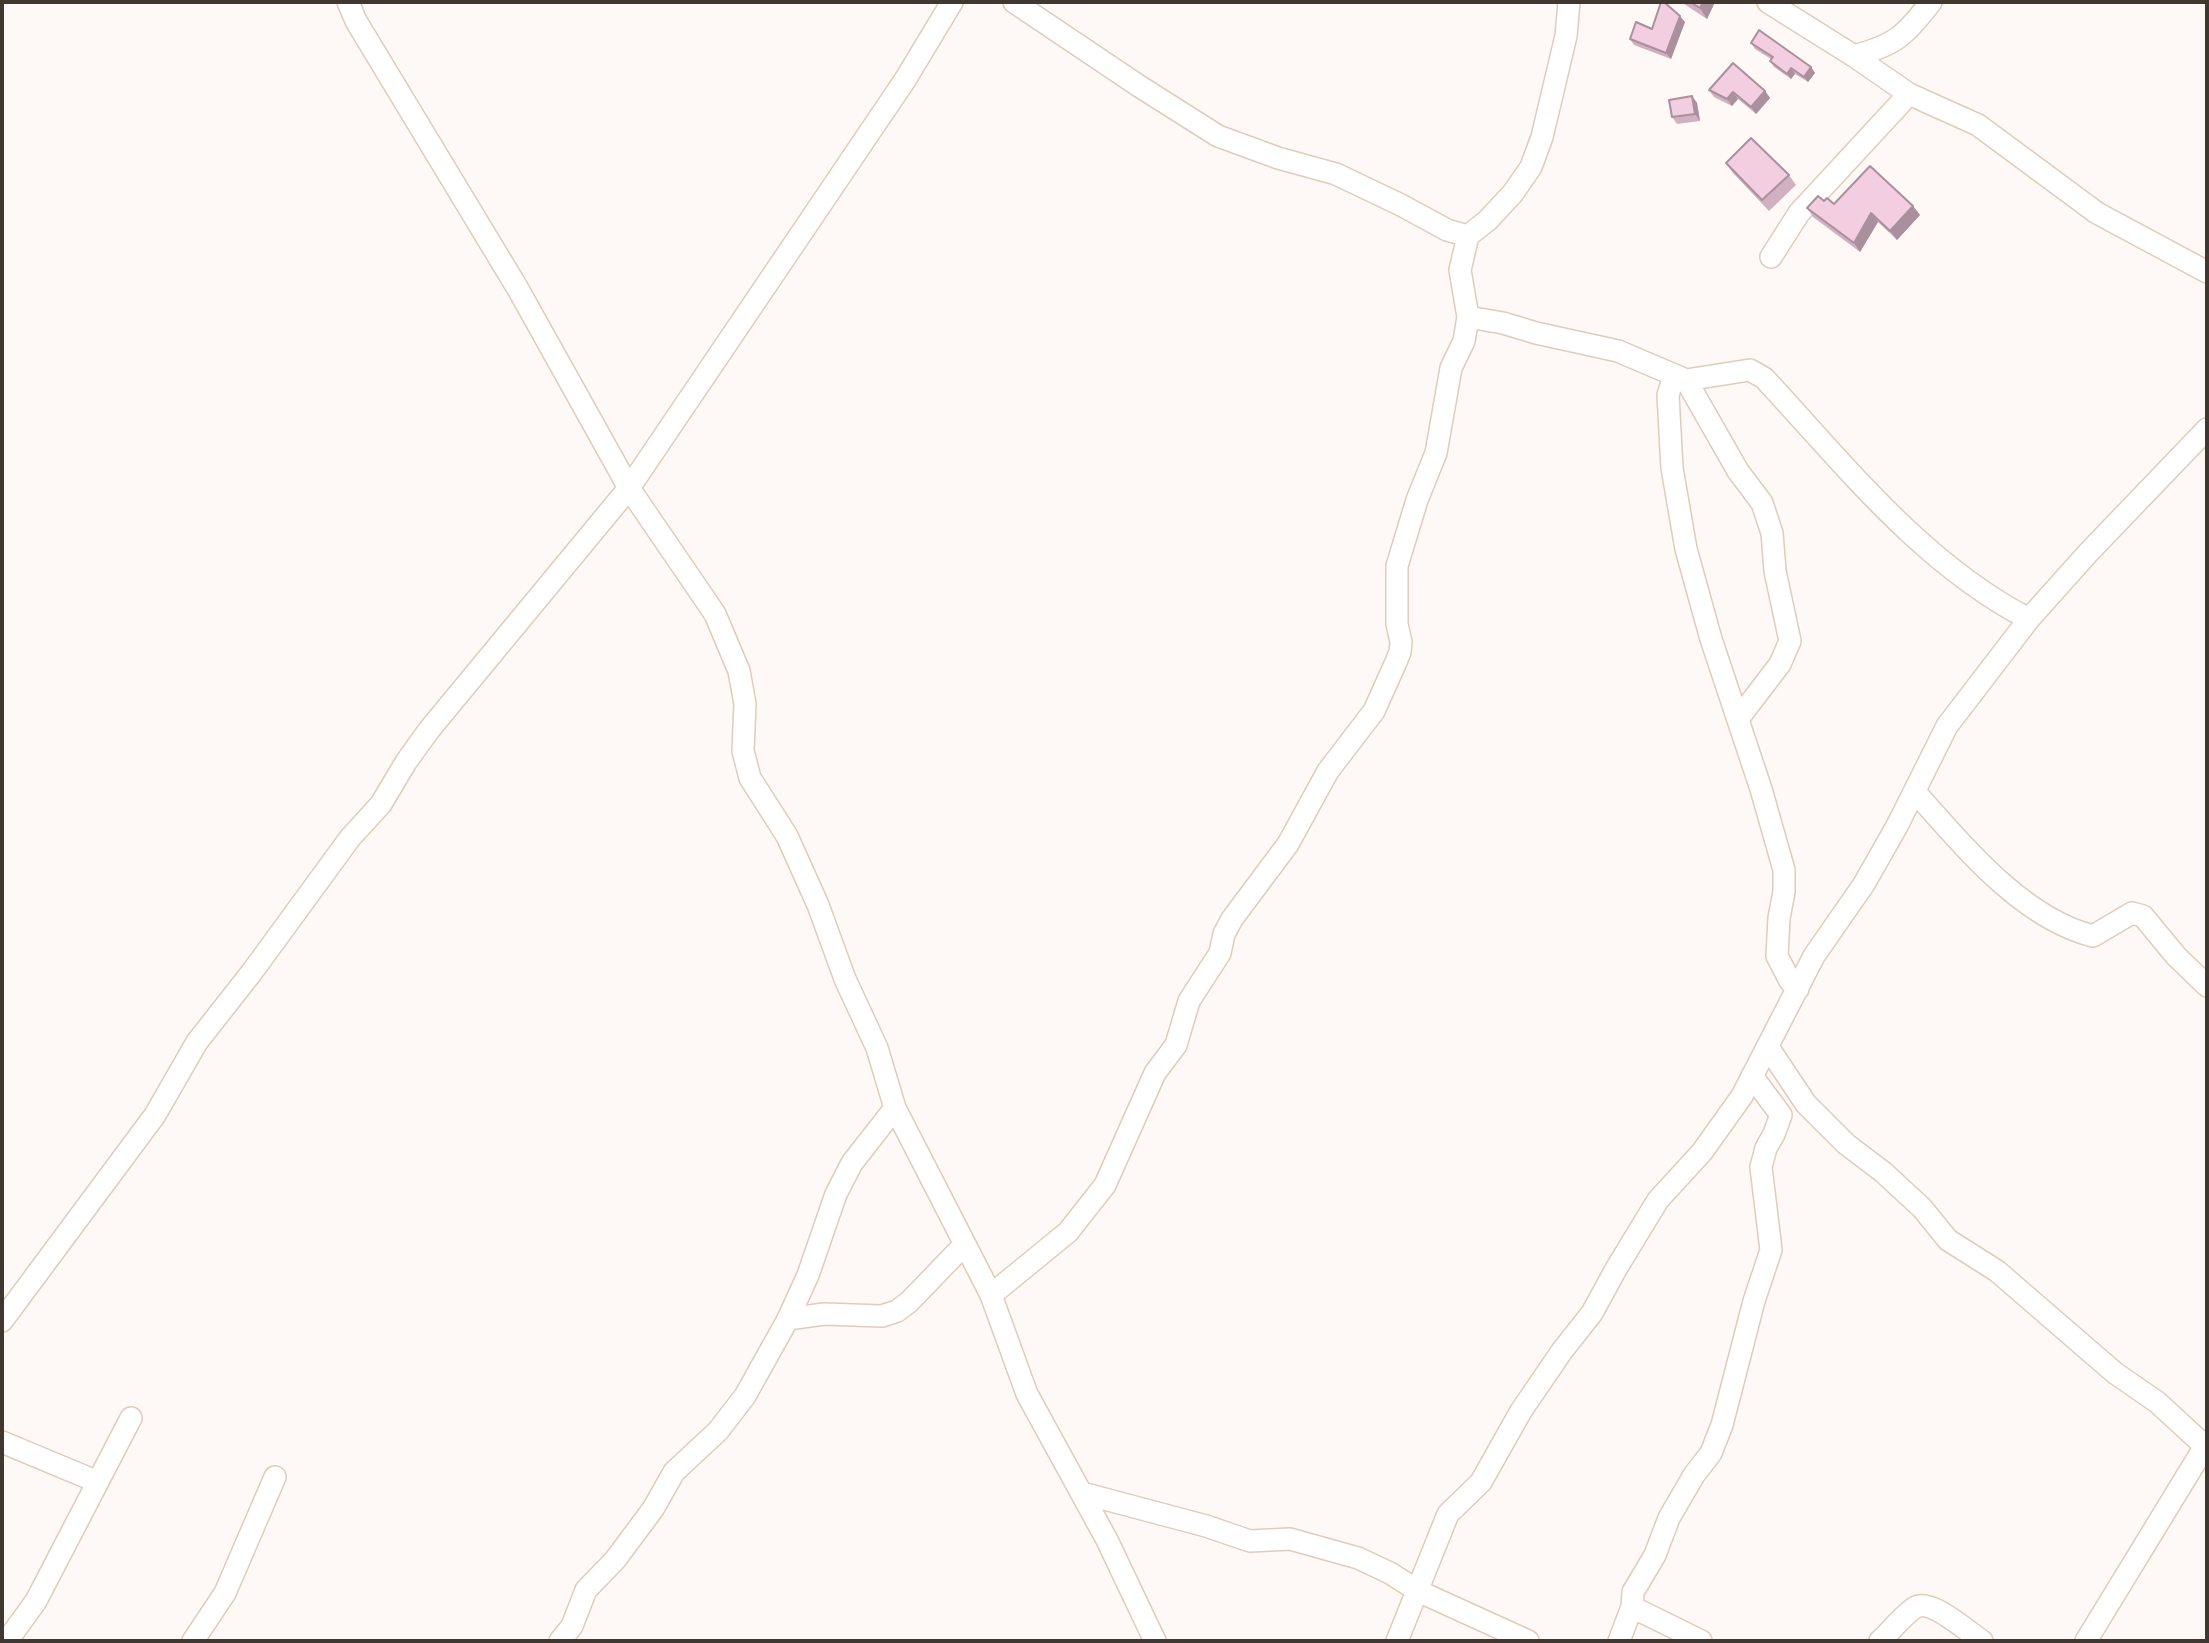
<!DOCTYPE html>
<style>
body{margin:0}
#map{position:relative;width:2209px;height:1643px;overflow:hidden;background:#fef9f6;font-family:Lato,sans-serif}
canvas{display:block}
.frame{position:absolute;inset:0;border:4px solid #403730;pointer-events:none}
</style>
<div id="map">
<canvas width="2209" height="1643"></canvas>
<div class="frame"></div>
</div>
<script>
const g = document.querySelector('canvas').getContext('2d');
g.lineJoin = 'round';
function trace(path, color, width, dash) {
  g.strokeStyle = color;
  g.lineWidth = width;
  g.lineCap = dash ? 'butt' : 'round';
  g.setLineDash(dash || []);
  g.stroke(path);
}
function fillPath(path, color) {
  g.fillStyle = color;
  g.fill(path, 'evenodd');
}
const minor = new Path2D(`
 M348,2L356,21L518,289L629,488L715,614L739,671L745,704L743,751L750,778L787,836L818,905L845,979L877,1048L895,1108L991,1295L1027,1394L1107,1540L1155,1641
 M1014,2L1139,86L1218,136L1278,158L1336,174L1401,205L1447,230L1468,236
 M1768,2L1854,56L1909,94L1799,213L1771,257
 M1854,56C1895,45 1905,36 1931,2
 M1909,94L1978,125L2097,213L2207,272
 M1468,317L1503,323L1536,333L1618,351L1686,380L1750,370L1764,378C1844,464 1922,564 2029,619
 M1674,376L1668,395L1672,468L1686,549L1711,639L1761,789L1784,870V892L1779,918L1777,956L1790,981L1798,989
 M1686,380L1738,471L1762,503L1772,533L1775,571L1790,641L1780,664L1738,719
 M1915,792C1963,845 2021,918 2093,936L2132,913L2143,916L2176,956L2207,986
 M1768,1047L1806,1104L1846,1144L1883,1172L1922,1208L1948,1240L1997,1271L2115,1373L2157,1402L2207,1448
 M991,1295L1068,1232L1105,1185L1155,1073L1176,1045L1189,1001L1220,953L1224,934L1232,919L1288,844L1328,771L1374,711L1396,662L1400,652L1401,642L1397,624V566L1417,500L1436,453L1451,368L1464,341L1468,317L1460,270L1468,236L1488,220L1513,193L1531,167L1542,137L1566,36L1569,2
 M788,1319L824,1314L882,1316L897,1311L909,1302L964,1245
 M2,1321L155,1115L197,1042L252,972L350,838L381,804L406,762L429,730L629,488L905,80L952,2
 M2,1442L98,1482
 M1082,1493L1206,1526L1250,1541L1290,1539L1358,1558L1390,1573L1418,1591L1528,1641
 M1632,1607L1701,1641
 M7,1641L36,1601L131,1418
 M193,1641L225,1593L275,1477
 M560,1641L572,1626L586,1590L615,1560L653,1509L674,1472L718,1431L745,1396L788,1319L808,1275L836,1194L852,1163L895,1108
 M1397,1641L1448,1514L1481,1482L1521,1411L1562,1351L1592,1313L1616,1269L1658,1200L1702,1152L1742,1096L1814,956L1864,884L1897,826L1947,726L2029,619L2088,553L2207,429
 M1619,1641L1632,1607L1633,1592L1655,1555L1669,1518L1694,1475L1711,1453L1722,1425L1754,1301L1771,1250L1761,1167L1766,1148L1774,1134L1781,1115L1752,1076
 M1880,1641C1890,1632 1905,1613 1916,1607C1932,1599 1968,1632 1982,1641
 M2086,1641L2207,1443`);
trace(minor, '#e1cbba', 24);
trace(minor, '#fff', 21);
fillPath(new Path2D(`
 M1681,2H1715L1707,19Z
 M1685,22L1671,59L1634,45L1630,39L1652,29Z
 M1751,43L1811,67L1815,73L1808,82L1795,74L1791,79L1774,67L1770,61L1771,59L1755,49Z
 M1709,90L1765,91L1770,98L1756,114L1738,99L1732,106L1714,97Z
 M1692,96L1697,103L1700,121L1677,124L1672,117Z
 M1726,163L1789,175L1796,185L1769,211L1733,173Z
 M1824,201L1834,204L1913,206L1920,215L1897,240L1878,222L1860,252L1813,217L1807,208Z`), '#d1b0c1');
fillPath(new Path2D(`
 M1703,2H1715L1707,19L1700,8Z
 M1680,16L1685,22L1671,59L1666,53Z
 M1811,67L1815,73L1808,82L1804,77Z
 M1791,68L1795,74L1791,79L1787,74Z
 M1765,91L1770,98L1756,114L1751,107Z
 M1733,92L1738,99L1732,106L1727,99Z
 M1692,96L1697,103L1700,121L1695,114Z
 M1913,206L1920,215L1897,240L1890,231Z
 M1871,213L1878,222L1860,252L1854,243Z`), '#aa909d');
const building = new Path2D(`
 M1661,2H1664L1680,16L1666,53L1630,39L1636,22L1652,29Z
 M1690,2H1703L1700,8Z
 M1759,30L1811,67L1804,77L1791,68L1787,74L1770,61L1773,57L1751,43Z
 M1733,63L1765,91L1751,107L1733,92L1727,99L1709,90Z
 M1692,96L1695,114L1672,117L1669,100Z
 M1751,138L1789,175L1762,200L1726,163Z
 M1870,166L1913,206L1890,231L1871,213L1854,243L1807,208L1818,196L1824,201L1827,198L1834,204Z`);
fillPath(building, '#f3cde0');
trace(building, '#aa909d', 2);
</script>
